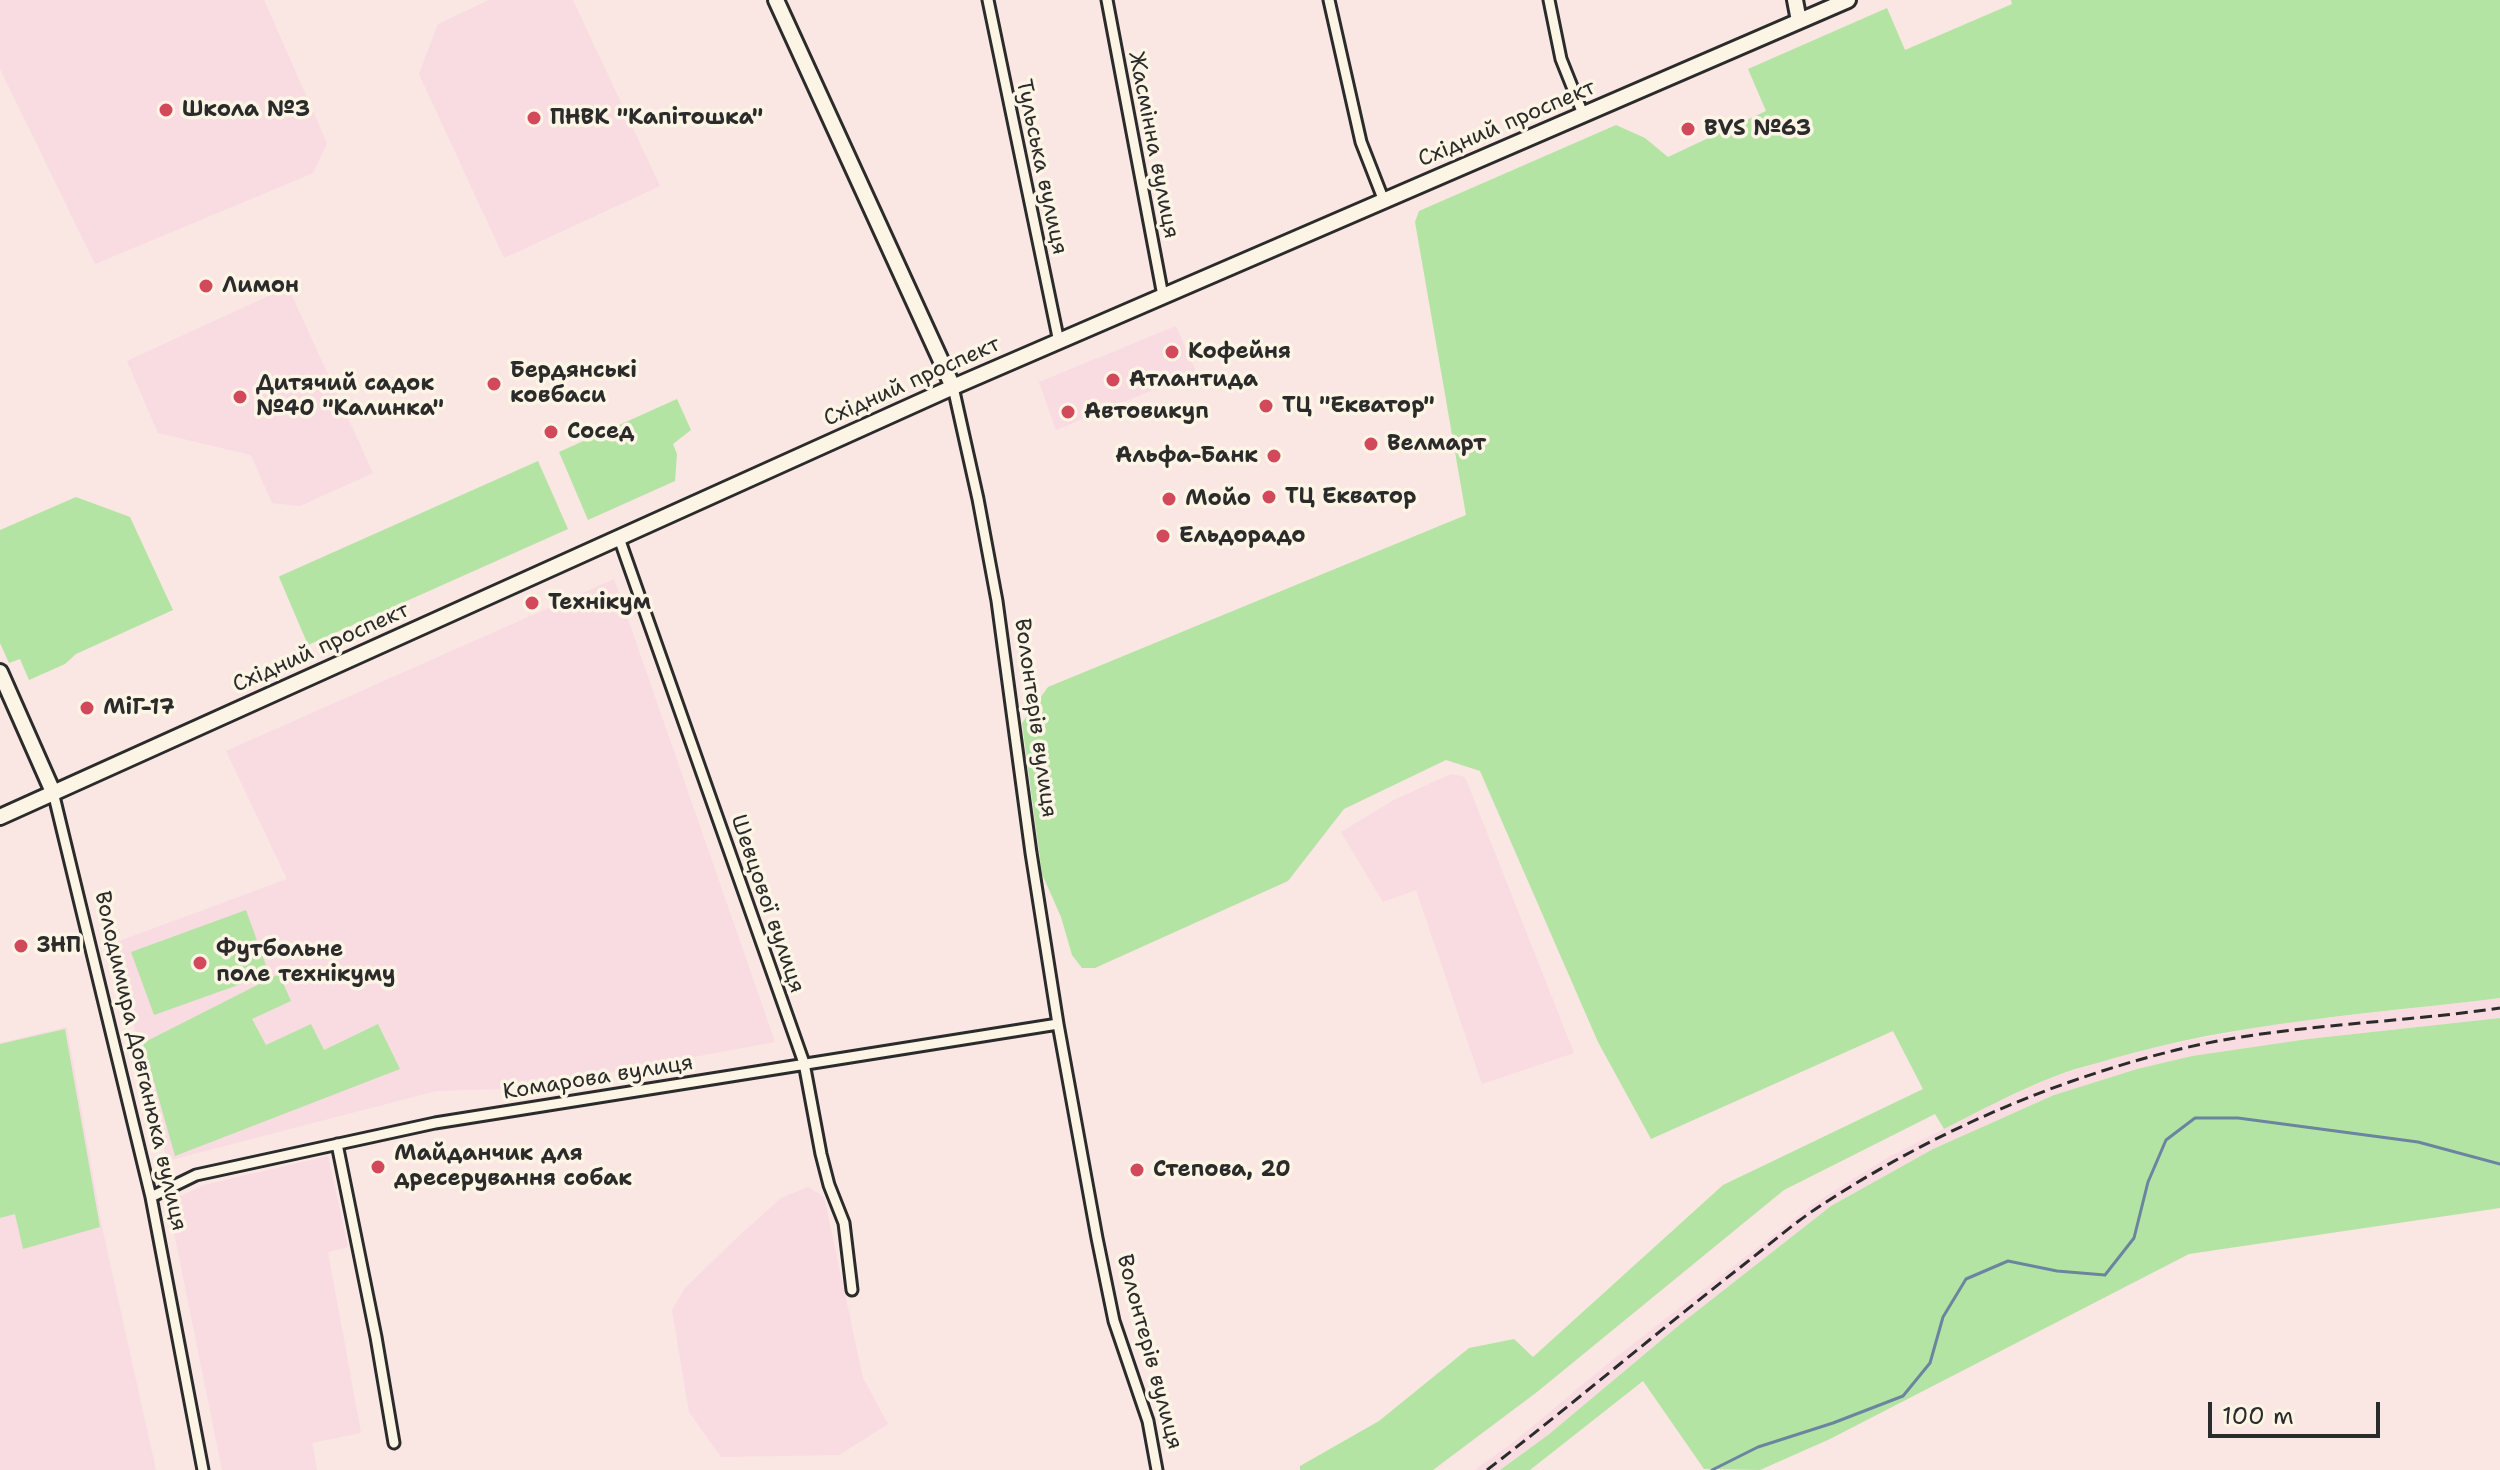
<!DOCTYPE html>
<meta charset="utf-8">
<style>
body{margin:0}
#map{position:relative;width:2500px;height:1470px;overflow:hidden;background:#fae6e3;font-family:"Shantell Sans",sans-serif}
canvas{display:block}
.scale{position:absolute;left:2208px;top:1402px;width:172px;height:36px;box-sizing:border-box;border:4px solid #2b2b2b;border-top:0;padding-left:10px;font-size:24px;line-height:28px;white-space:nowrap;color:#2b2b2b;-webkit-text-stroke:6px #fcf5e5;paint-order:stroke}
</style>
<div id="map">
<canvas width="2500" height="1470"></canvas>
<div class="scale">100 m</div>
</div>
<script>
const g = document.querySelector('canvas').getContext('2d');
g.lineJoin = 'round';
function fillPath(path, color) {
  g.fillStyle = color;
  g.fill(path, 'evenodd');
}
function trace(path, color, width, dash) {
  g.strokeStyle = color;
  g.lineWidth = width;
  g.lineCap = dash ? 'butt' : 'round';
  g.setLineDash(dash || []);
  g.stroke(path);
}
function drawText(font, color, halo, rows, align = 'center') {
  g.font = font + ' "Shantell Sans",sans-serif';
  g.lineWidth = 7;
  g.setLineDash([]);
  g.textBaseline = 'middle';
  g.strokeStyle = halo;
  g.fillStyle = color;
  for (const [text, x, y, turn = 0] of rows) {
    g.save();
    g.translate(x, y);
    g.rotate((+turn || 0) * Math.PI / 180);
    g.textAlign = isNaN(turn) ? turn : align;
    if (halo) g.strokeText(text, 0, 0);
    g.fillText(text, 0, 0);
    g.restore();
  }
}
fillPath(new Path2D(`
 M0,0H264L327,143L313,173L95,264L0,69Z
 M489,0H573L660,186L504,258L419,74L438,24Z
 M288,287L373,473L300,506L272,503L251,455L158,433L127,361Z
 M1176,326L1196,372L1056,430L1039,382Z
 M614,579L775,1042L526,1088L436,1091L167,1161L114,943L287,879L226,751Z
 M1451,774L1465,777L1574,1053L1482,1084L1416,890L1383,902L1341,832L1394,800Z
 M2500,998V1018L2308,1039L2192,1056L2137,1069L2054,1095L1933,1149L1831,1206L1683,1322L1548,1435L1500,1470H1474L1510,1445L1611,1361L1815,1203L1887,1158L1993,1104L2055,1076L2146,1049L2274,1024Z
 M67,1027L102,1227L156,1470H0V1043Z
 M328,1156L348,1247L328,1252L361,1433L312,1443L317,1470H222L168,1202L204,1185Z
 M808,1187L824,1197L863,1378L888,1424L839,1455L721,1457L689,1412L672,1310L685,1288L741,1234L781,1198Z`), '#f9dbe2');
fillPath(new Path2D(`
 M2011,0H2500V998C2370,1014 2237,1022 2111,1059C2092,1065 2072,1069 2053,1077C2015,1092 1979,1111 1944,1129L1935,1114L1784,1190L1537,1392L1433,1470H1300V1466L1379,1421L1469,1348L1514,1339L1533,1357L1723,1185L1923,1089L1893,1031L1651,1139L1598,1042L1480,771L1446,760L1344,809L1288,881L1095,968H1082L1072,955L1061,917L1042,874L1022,723L1048,687L1466,515L1415,222L1419,211L1616,125L1645,138L1668,157L1766,111L1748,69L1887,8L1905,50L2012,4Z
 M677,399L691,430L673,444L677,454L675,481L588,520L559,452Z
 M538,461L568,529L308,645L279,577L280,576Z
 M76,497L130,517L173,610L76,654L65,664L29,680L20,659L9,663L0,643V530Z
 M246,910L269,974L154,1015L131,952Z
 M279,974L291,1001L252,1019L266,1045L311,1024L324,1050L378,1024L400,1069L175,1156L143,1043Z
 M2500,1018V1208L2189,1254L1830,1439L1760,1470L1704,1469L1643,1381L1530,1470H1500L1548,1435L1683,1322L1831,1206L1933,1149L2054,1095L2137,1069L2192,1056L2308,1039Z
 M65,1029L100,1227L23,1249L15,1214L0,1218V1044Z`), '#b4e4a3');
trace(new Path2D(`
 M1712,1470L1758,1447L1833,1423L1903,1396L1930,1363L1943,1317L1966,1279L2008,1261L2057,1271L2105,1275L2134,1238L2148,1182L2166,1140L2195,1118H2238L2418,1142L2500,1164`), '#6b85a1', 3);
const street = new Path2D(`
 M988,0L1059,342
 M1107,0L1163,296
 M1329,0L1361,142L1384,201
 M1549,0L1561,59L1583,114
 M953,387L978,499L997,601L1031,853L1058,1024L1097,1238L1114,1321L1148,1421L1157,1470
 M619,538L804,1063L821,1154L829,1185L844,1223L852,1290
 M53,792L151,1197L203,1470
 M337,1144L376,1337L394,1443
 M151,1197L196,1175L435,1123L1058,1024`);
const secondary = new Path2D(`
 M776,0L953,387
 M1795,0L1799,21
 M0,672L53,792
 M0,817L953,387L1848,0`);
trace(street, '#2b2b2b', 15);
trace(secondary, '#2b2b2b', 20);
trace(street, '#fcf5e5', 9);
trace(secondary, '#fcf5e5', 14);
trace(new Path2D(`
 M1487,1470C1573,1404 1656,1333 1742,1266C1769,1245 1795,1222 1823,1204C1932,1133 2051,1081 2176,1050C2282,1024 2392,1024 2500,1008`), '#2b2b2b', 3, [12, 6]);
for (const [x, y, r, color] of [
 [166,110,8,"#d1495b"],
 [534,118,8,"#d1495b"],
 [1688,129,8,"#d1495b"],
 [206,286,8,"#d1495b"],
 [1172,352,8,"#d1495b"],
 [1113,380,8,"#d1495b"],
 [494,384,8,"#d1495b"],
 [240,397,8,"#d1495b"],
 [1266,406,8,"#d1495b"],
 [1068,412,8,"#d1495b"],
 [551,432,8,"#d1495b"],
 [1371,444,8,"#d1495b"],
 [1274,456,8,"#d1495b"],
 [1269,497,8,"#d1495b"],
 [1169,499,8,"#d1495b"],
 [1163,536,8,"#d1495b"],
 [532,603,8,"#d1495b"],
 [87,708,8,"#d1495b"],
 [21,946,8,"#d1495b"],
 [200,963,8,"#d1495b"],
 [378,1167,8,"#d1495b"],
 [1137,1170,8,"#d1495b"]
]) {
  const dot = new Path2D();
  dot.arc(x, y, r, 0, 2 * Math.PI);
  g.fillStyle = color;
  g.fill(dot);
  trace(dot, '#fcf5e5', 3);
}
drawText('bold 22px', '#2b2b2b', '#fcf5e5', [
 ["Школа №3",182,110],
 ["ПНВК \"Капітошка\"",550,118],
 ["BVS №63",1704,129],
 ["Лимон",222,286],
 ["Кофейня",1188,352],
 ["Бердянські",510,371],
 ["ковбаси",510,396],
 ["Атлантида",1129,380],
 ["Дитячий садок",256,384],
 ["№40 \"Калинка\"",256,409],
 ["ТЦ \"Екватор\"",1282,406],
 ["Автовикуп",1084,412],
 ["Сосед",567,432],
 ["Велмарт",1387,444],
 ["Альфа-Банк",1258,456,"right"],
 ["ТЦ Екватор",1285,497],
 ["Мойо",1185,499],
 ["Ельдорадо",1179,536],
 ["Технікум",548,603],
 ["МіГ-17",103,708],
 ["ЗНП",37,946],
 ["Футбольне",216,950],
 ["поле технікуму",216,975],
 ["Майданчик для",394,1154],
 ["дресерування собак",394,1179],
 ["Степова, 20",1153,1170]
], 'left');
drawText('22px', '#2b2b2b', '#fcf5e5', [
 ["Східний проспект",1507,124,-23],
 ["Жасмінна вулиця",1153,145,79],
 ["Тульська вулиця",1041,167,78],
 ["Східний проспект",912,382,-24],
 ["Східний проспект",321,648,-24],
 ["Волонтерів вулиця",1035,718,82],
 ["Шевцової вулиця",767,904,71],
 ["Володимира Довганюка вулиця",140,1061,77],
 ["Комарова вулиця",598,1078,-9],
 ["Волонтерів вулиця",1149,1352,75]
]);
</script>
